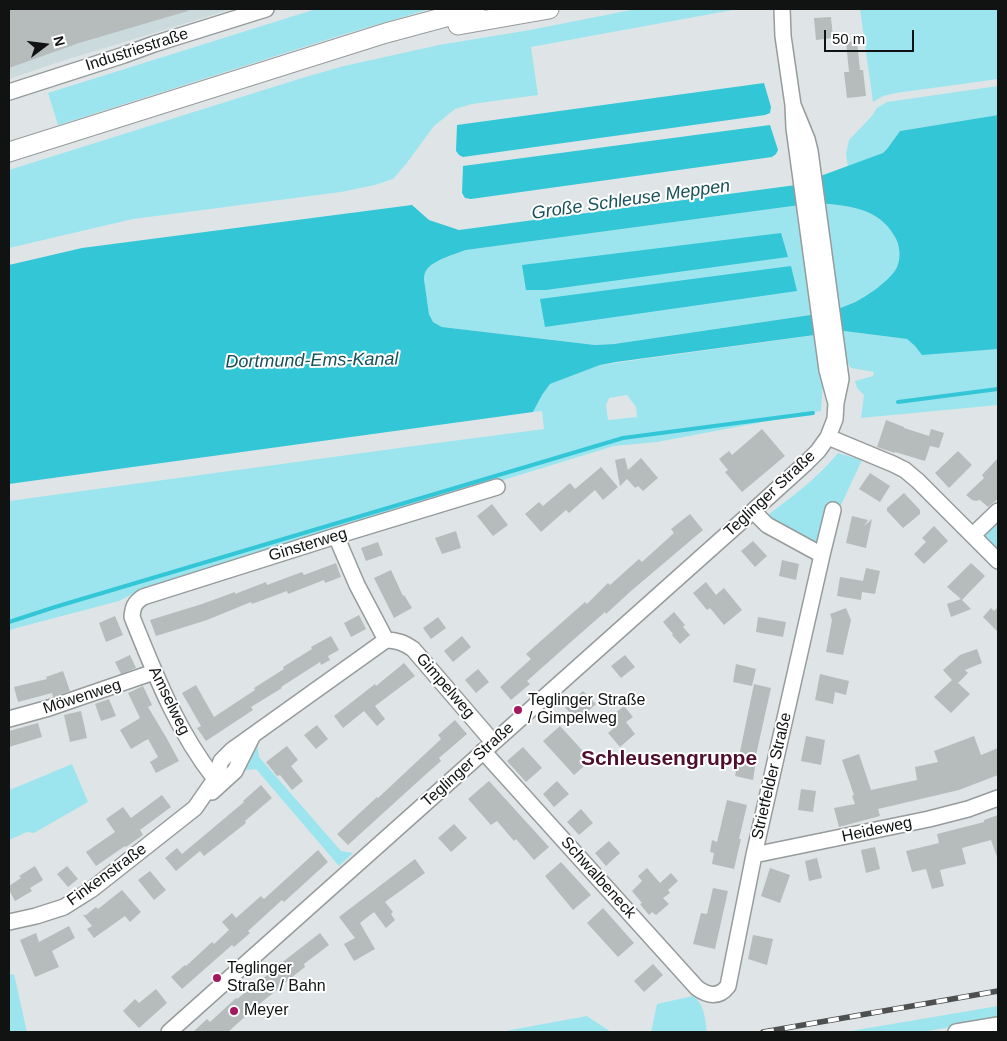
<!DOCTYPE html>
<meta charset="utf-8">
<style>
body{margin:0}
#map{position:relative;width:1007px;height:1041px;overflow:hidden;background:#dfe5e6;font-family:Arial,sans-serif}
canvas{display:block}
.frame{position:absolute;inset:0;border:10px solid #111313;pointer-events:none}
.north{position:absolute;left:20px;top:20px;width:50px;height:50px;-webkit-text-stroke:4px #fff;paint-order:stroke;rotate:75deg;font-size:14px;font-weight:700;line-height:20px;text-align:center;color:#111313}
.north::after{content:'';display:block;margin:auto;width:18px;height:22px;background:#111313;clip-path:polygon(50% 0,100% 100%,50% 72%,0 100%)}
.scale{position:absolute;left:824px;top:30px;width:90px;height:22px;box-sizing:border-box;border:2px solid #111313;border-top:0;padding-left:6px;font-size:15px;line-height:18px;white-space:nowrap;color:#111313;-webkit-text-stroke:4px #fff;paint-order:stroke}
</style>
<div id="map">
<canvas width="1007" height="1041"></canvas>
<div class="frame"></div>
<div class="north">N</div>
<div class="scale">50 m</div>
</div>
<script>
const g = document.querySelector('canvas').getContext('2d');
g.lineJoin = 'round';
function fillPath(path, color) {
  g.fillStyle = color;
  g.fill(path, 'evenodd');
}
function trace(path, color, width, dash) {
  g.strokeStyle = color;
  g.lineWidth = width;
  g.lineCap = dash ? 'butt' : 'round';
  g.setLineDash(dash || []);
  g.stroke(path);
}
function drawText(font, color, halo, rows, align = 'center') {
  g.font = font + ' Arial,sans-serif';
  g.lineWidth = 4;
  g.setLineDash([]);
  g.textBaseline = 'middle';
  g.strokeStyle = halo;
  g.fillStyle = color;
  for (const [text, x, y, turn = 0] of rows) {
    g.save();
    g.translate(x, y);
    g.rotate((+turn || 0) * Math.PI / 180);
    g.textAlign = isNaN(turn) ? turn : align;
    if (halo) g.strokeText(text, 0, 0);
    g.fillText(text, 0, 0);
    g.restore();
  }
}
fillPath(new Path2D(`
 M9,9H232L59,62L9,79Z`), '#cbdadc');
fillPath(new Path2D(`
 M316,9H430L345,34L58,125L48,93Z
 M636,9H738L531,47L538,95L472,104L455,109L434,126L406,164L393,179L375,185L341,192L133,219L9,248V170L302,78L344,66L439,45L530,30Z
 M860,9H998V79L896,93L883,96L873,102Z
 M998,86V115L900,131L887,149L883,153L848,167L846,154L849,140L871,117L877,108L887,102Z
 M815,203C845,205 879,207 895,237C900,245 901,258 897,267C892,279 865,298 853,303C844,307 834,310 824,313L614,344L595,345L442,327L433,322L429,314L424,279C424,275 425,271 428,268C435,260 456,254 466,250Z
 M844,331L907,339L915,346L922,354L998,349V405L861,418L864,395L857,388L855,381L873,376L874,372L851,368L828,334Z
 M816,335L823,381L821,411L657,442L614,446L331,533L142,589L119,601L9,630V501C187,477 365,452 544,429L542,411L533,412L542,395L550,384L600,365ZM627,395L636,407L637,417L608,420L606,405L609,398Z
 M838,453L862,460L841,505L832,503L817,546L764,518C790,498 817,479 838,453Z
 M998,518V552L985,537V531Z
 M257,743L259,757L341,851L353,853L339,866L256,769L246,770Z
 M72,764L88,802L34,833L27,832L9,840V790L29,782Z
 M14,974L27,1032H9V975Z
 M693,996C705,1005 705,1019 707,1032H651L657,1004Z
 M998,1006V1019L922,1032H845Z
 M587,1016L611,1032H500Z`), '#9de5ee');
fillPath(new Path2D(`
 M764,83L771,107L770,113L765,115L463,157L459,155L456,151L457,125Z
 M998,115V349L922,355L915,346L907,339L844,331L616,362L600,365L550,384L542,395L533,412L9,484V265L82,248L412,205L429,220L459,230L796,185L883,153L887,149L900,131ZM815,203C845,205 879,207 895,237C900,245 901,258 897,267C892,279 865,298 853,303C844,307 834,310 824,313L614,344L595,345L442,327L433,322L429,314L424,279C424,275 425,271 428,268C435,260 455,254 466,250Z
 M770,125L778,150L776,154L772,157L471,199L465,198L462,193L463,166Z
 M781,233L788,257L546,290H526L522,265Z
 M791,266L797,291L545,327L540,299Z`), '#33c6d7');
trace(new Path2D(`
 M898,402L998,389
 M9,622L55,607L623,438L813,413`), '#33c6d7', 4);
fillPath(new Path2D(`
 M9,9H187L188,11L79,43L9,68Z
 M831,17L833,38L816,40L814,18Z
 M857,41L860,70H863L866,96L847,98L844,72H849L846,42Z
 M886,420L904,427V428L929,436L931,429L944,433L939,448L930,446L925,461L895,452V453L877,447Z
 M762,429L785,456L742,492L725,472L728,470L719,459L729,451L732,455Z
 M958,451L972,465L949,488L935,473Z
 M625,458L628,470L641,458L658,478L643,491L638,486L635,488L627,479L620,486L615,460Z
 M998,458V499L988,507L980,500L976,501L972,500L966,495L984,478L982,475Z
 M601,467L618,487L603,500L595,490L569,513L566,510L541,532L525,514L539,502L543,506L570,483L575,489Z
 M870,473L890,486L880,502L859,489Z
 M904,493L920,510V514L903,528L887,511V508Z
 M492,504L508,525L493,536L477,516Z
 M690,514L703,530L631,591L606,614L605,612L572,641L527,681L530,684L511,700L500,687L531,659L526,654L585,602L587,604L608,583L610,585L639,559L642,562L674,533L671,529Z
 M852,516L868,520L864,526L872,519L866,548L846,543Z
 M934,526L948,541L924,564L914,554L926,542L922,538Z
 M456,531L461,548L442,554L435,538Z
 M753,541L767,556L755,567L741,551Z
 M378,542L383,555L366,561L361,548Z
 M782,560L799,564L796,580L779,576Z
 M336,563L341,577L325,583L324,580L288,594L287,591L252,604L251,602L207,620L156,636L150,620L202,604L235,592V594L266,582L267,585L302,572L304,575Z
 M971,563L985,576L962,600L971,609L951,617L947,604L961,599L947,587Z
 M866,568L880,571L875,594L862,592L861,600L837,596L840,577L863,581Z
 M391,570L403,596L404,595L412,608L394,618L374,578Z
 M706,582L716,595L724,588L742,610L724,625L710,608L707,610L693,593Z
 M998,607V632L983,617L991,608L994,611Z
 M846,608L851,620L843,655L826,652L832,620L830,614Z
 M674,612L685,625L683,627L690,635L680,644L672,635L673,634L663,622Z
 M359,615L366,629L351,637L344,623Z
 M115,616L123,635L106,642L99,623Z
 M438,617L446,628L431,639L423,628Z
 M758,617L786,622L783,637L756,632Z
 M331,636L339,650L328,656L330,660L321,665L320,662L281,687L282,688L251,707L253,710L206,741L197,728L201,726L182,693L196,685L214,717L255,690L254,688L284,669L283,667L312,649L311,647Z
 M462,636L471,647L453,662L444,651Z
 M977,649L982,663L965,670L968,673L958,683L970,694L951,713L934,697L952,680L943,670L960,655Z
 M130,655L136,668L121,674L115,662Z
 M625,655L635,667L621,678L611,666Z
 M404,663L415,676L375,706L385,719L377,726L364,711L343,728L334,716L375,684L376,686Z
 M736,664L756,669L752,686L733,682Z
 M478,669L489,682L476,693L465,680Z
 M63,671L70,691L53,697L52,693L18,702L14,687L47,679L46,677Z
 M820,674L849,681L846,695L835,692L833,704L815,700Z
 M754,684L771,688L756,755H757L753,780L735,776Z
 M143,686L152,705L148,707L166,737L179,761L156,773L150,762L158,757L148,739L131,749L120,730L140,718L128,693Z
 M583,691L596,704L577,721L565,707Z
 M109,699L116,716L101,721L95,704Z
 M624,706L633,717L626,722L635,734L620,747L608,733L615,727L608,719Z
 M81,711L87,738L70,742L64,715Z
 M455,720L467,734L439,758L441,761L424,776L348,845L337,834L377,797L378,798L441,739L438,735Z
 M38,723L42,737L9,747V731Z
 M317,725L328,739L316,749L304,735Z
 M560,726L591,760L574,775L543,741Z
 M806,736L825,740L821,765L801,761Z
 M974,736L981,755L998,748V775L959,790L878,809L880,816L839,827L834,808L855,804L852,796L854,795L842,760L859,754L871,790L917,780L915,767L938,762L934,751Z
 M287,746L298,760L291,766L303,781L292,790L280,775L277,776L266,762Z
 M523,747L542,768L526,782L507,761Z
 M489,781L549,847L534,860L516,839L514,841L497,821L491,825L468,799Z
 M557,781L569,794L554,807L543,794Z
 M261,785L272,798L245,821L246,823L204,856L200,851L176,871L165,858L177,848L182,854L244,802L243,801Z
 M801,789L816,791L813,812L798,810Z
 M162,795L171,807L140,830L143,835L126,847L125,846L96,866L86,852L115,832L106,819L123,807L131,818Z
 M727,800L747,805L739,839H741L734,869L712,864L714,853L710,852L712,840L717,842Z
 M581,809L593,823L579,835L567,822Z
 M998,815V857H997L991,840L962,848L966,864L940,870L944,886L932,889L926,869L912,872L906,851L939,843L937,834L984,822V820Z
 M454,824L467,838L451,852L438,838Z
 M609,841L620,853L606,866L595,853Z
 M875,847L880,869L866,873L861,850Z
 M318,850L328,862L284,902L282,900L248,931L250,933L234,947L232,945L182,989L171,977L185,965L186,966L212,942L214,944L229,930L222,922L232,913L236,918L261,896L264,899Z
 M817,858L822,878L809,881L805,861Z
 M415,859L425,873L385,902L393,912L391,914L395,920L386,928L374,912L360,923L375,949L354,961L344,944L355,938L339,917Z
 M561,862L591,895L573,910L545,876Z
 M35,866L43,880L30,888L32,891L15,901L9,890V886L21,878L19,876Z
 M67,866L78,879L68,887L57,874Z
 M647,868L660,883L671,873L678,881L668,890L670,893L663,898L669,904L656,915L652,912L649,915L640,904L642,903L632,891L642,881L638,876Z
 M770,868L790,875L780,903L761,896Z
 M150,871L166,890L154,900L138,880Z
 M713,888L728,891L715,949L693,944L701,913L707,914Z
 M122,890L141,912L130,922L125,916L94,938L87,929L92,926L83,915H86L96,907L98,909Z
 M603,908L634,943L618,957L587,923Z
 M69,926L75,938L52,951L59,967L35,977L20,940L36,933L39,942Z
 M320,933L329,945L304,964L305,967L277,989V990L249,1012V1013L228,1032H193L207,1019L210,1022L236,998L237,999L280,965V964Z
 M753,935L773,939L767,965L748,959Z
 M653,964L663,975L644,992L634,981Z
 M156,989L167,1003L139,1028L123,1011L135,999L139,1003Z`), '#b6bbbc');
const minor = new Path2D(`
 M782,9L783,36L793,105L794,128L827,370L835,400
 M9,92L124,55L154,44L266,9
 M828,437L893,464L905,470L918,481L998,561
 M753,511L767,525L822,555
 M973,535L998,511
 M336,536L357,585L386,640
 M386,640C397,640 404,643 413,649L493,742
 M9,719L49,708L154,672
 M483,751L697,988C708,996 719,998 728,986L754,855L822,555L833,510
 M215,779C177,731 155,674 132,617C133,607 134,603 143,597L336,536L497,487
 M212,792L235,771L252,737
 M754,855L929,819L968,809L998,798
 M9,922L36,916L64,907L91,890L195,808L215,779L221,761L232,750L386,640
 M169,1032L753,511L806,463L818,451L828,437L835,419L836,403L841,379L810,151L807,139L793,105
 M956,1032L998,1025`);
const major = new Path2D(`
 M458,25L549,9
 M9,152L386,33L475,9`);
trace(minor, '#969b9c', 18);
trace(major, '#969b9c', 21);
trace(minor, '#fff', 15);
trace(major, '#fff', 19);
const rail = new Path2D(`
 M763,1032L998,991`);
trace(rail, '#4d5050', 5.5);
trace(rail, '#fff', 4, [11]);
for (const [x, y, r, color] of [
 [518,710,5,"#a3175f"],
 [217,978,5,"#a3175f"],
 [234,1011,5,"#a3175f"]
]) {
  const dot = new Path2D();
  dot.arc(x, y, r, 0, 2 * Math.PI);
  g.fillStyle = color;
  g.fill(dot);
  trace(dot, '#fff', 2);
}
drawText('16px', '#111313', '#fff', [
 ["Industriestraße",137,50,-18],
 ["Teglinger Straße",770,494,-43],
 ["Ginsterweg",308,545,-17],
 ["Gimpelweg",445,686,49],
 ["Möwenweg",82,697,-18],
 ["Amselweg",169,701,64],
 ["Teglinger Straße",468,765,-42],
 ["Strietfelder Straße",772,776,-77],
 ["Heideweg",877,830,-12],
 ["Finkenstraße",107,875,-36],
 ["Schwalbeneck",598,878,48]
]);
drawText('16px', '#111313', '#fff', [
 ["Teglinger Straße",528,701],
 ["/ Gimpelweg",528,719],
 ["Teglinger",227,969],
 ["Straße / Bahn",227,987],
 ["Meyer",244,1011]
], 'left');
drawText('italic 18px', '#165158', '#fff', [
 ["Große Schleuse Meppen",631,200,-8],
 ["Dortmund-Ems-Kanal",312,361,-1]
]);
drawText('bold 21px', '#4f0e2d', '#fff', [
 ["Schleusengruppe",669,759]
]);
</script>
